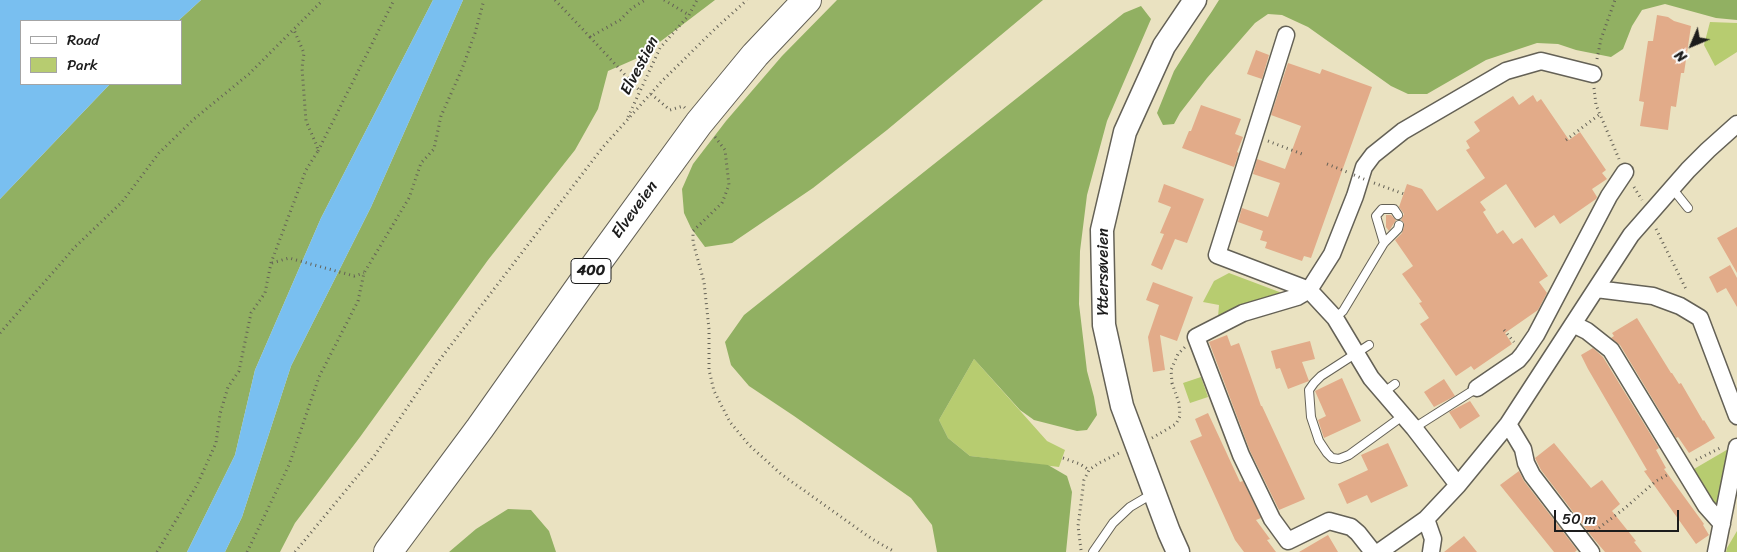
<!DOCTYPE html>
<html>
<head>
<meta charset="utf-8">
<style>
	body { margin:0 }
	#map { position:relative; width:1737px; height:552px; overflow:hidden; background:#eae2c1; font-family:Sriracha,sans-serif }
	canvas { display:block }
	.legend { position:absolute; left:20px; top:20px; width:162px; height:65px; box-sizing:border-box; background:#fff; border:1px solid #a4a4a4; margin:0; padding:6px 9px; list-style:none; font-size:15px; color:#1c1c1c }
	.legend li { display:flex; align-items:center; gap:10px; height:25px }
	.legend b { width:25px; border:1px solid #a4a4a4 }
	.north { position:absolute; left:1667px; top:20px; width:50px; height:50px; -webkit-text-stroke:4px #fff; paint-order:stroke; rotate:225deg; font-size:14px; font-weight:700; line-height:20px; text-align:center; color:#1c1c1c }
	.north::after { content:''; display:block; margin:auto; width:18px; height:22px; background:#1c1c1c; clip-path:polygon(50% 0,100% 100%,50% 72%,0 100%) }
	.scale { position:absolute; left:1554px; top:510px; width:125px; height:22px; box-sizing:border-box; border:2px solid #1c1c1c; border-top:0; padding-left:6px; font-size:15px; line-height:18px; white-space:nowrap; color:#1c1c1c; -webkit-text-stroke:4px #fff; paint-order:stroke }
</style>
</head>
<body>
<div id="map">
<canvas width="1737" height="552"></canvas>
<ul class="legend">
<li><b style="height:6px;background:#fff"></b>Road</li>
<li><b style="height:14px;background:#b7cc70"></b>Park</li>
</ul>
<div class="north">N</div>
<div class="scale">50 m</div>
</div>
<script>
const g = document.querySelector('canvas').getContext('2d');
g.lineJoin = 'round';
function paint(path, color) { g.fillStyle = color; g.fill(path, 'evenodd'); }
const poly = rows => new Path2D(rows.map(r => 'M' + r).join(''));
function trace(path, color, width, dash) { g.strokeStyle = color; g.lineWidth = width; g.lineCap = dash ? 'butt' : 'round'; g.setLineDash(dash || []); g.stroke(path); }
function label(font, color, halo, rows, align = 'center') {
  g.font = font + ' Sriracha,sans-serif'; g.lineWidth = 4; g.setLineDash([]); g.textBaseline = 'middle'; g.strokeStyle = halo; g.fillStyle = color; for (const [text, x, y, turn = 0] of rows) {
    g.save(); g.translate(x, y); g.rotate((+turn || 0) * Math.PI / 180); g.textAlign = isNaN(turn) ? turn : align; if (halo) g.strokeText(text, 0, 0); g.fillText(text, 0, 0); g.restore();
  }
}
paint(poly([
	[1710,22,1737,23,1737,52,1715,66,1704,45],
	[1229,273,1282,293,1241,305,1218,317,1219,305,1203,302,1214,281],
	[974,359,1047,441,1065,450,1059,467,970,456,948,438,939,420],
	[1201,377,1208,397,1190,403,1183,383],
	[1730,448,1719,504,1712,504,1693,472,1694,469],
	[1737,531,1737,552,1726,552,1727,548]
]), '#b7cc70');
paint(poly([
	[201,0,433,0,321,218,255,370,235,455,187,552,0,552,0,199,110,84,181,84,181,21,178,21],
	[463,0,715,0,640,57,608,71,598,109,575,150,488,260,360,437,295,523,280,552,225,552,242,517,291,366,371,207],
	[837,0,1043,0,887,130,813,188,732,243,705,247,691,228,684,213,682,189,693,164,726,121,782,56],
	[1219,0,1737,0,1737,20,1716,18,1665,4,1642,10,1632,26,1623,49,1611,57,1576,50,1558,44,1537,43,1486,60,1427,94,1408,94,1391,86,1308,27,1282,15,1268,14,1255,23,1207,78,1180,113,1174,124,1163,125,1157,113,1174,71],
	[1141,6,1151,19,1107,121,1087,195,1080,251,1079,304,1087,371,1094,397,1097,415,1087,430,1077,431,1034,420,1020,410,974,359,939,420,948,438,970,456,1048,465,1067,476,1072,492,1066,552,937,552,932,525,911,498,794,416,749,386,731,365,725,342,744,315,1124,13],
	[508,509,531,510,549,531,556,552,449,552,476,529]
]), '#91b062');
paint(poly([
	[0,0,201,0,178,21,21,21,21,84,110,84,0,199],
	[433,0,463,0,371,207,291,366,242,517,225,552,187,552,235,455,255,370,321,218]
]), '#79bff0');
paint(poly([
	[1657,15,1668,17,1674,21,1691,26,1684,73,1681,73,1676,107,1671,106,1668,130,1640,126,1644,102,1639,101,1648,41,1653,41],
	[1256,50,1269,55,1262,79,1247,74],
	[1288,63,1320,74,1322,69,1372,87,1311,258,1304,256,1302,261,1265,248,1267,242,1260,240,1263,231,1238,222,1242,208,1268,217,1280,183,1253,174,1257,159,1285,169,1301,126,1271,115],
	[1533,95,1537,102,1541,99,1569,140,1580,132,1606,170,1602,173,1607,179,1592,189,1597,197,1596,199,1560,224,1554,215,1535,228,1506,184,1480,202,1486,210,1483,212,1497,234,1503,230,1513,244,1522,238,1548,276,1539,282,1547,293,1538,310,1505,333,1512,344,1474,370,1471,366,1456,376,1420,324,1429,318,1419,303,1422,302,1402,274,1413,266,1395,240,1402,233,1404,226,1404,223,1401,220,1404,214,1399,207,1407,184,1422,189,1437,211,1485,178,1466,150,1470,148,1466,141,1480,131,1474,122,1513,96,1519,105],
	[1201,105,1241,119,1235,134,1243,137,1237,152,1239,153,1234,167,1182,148,1189,131,1191,131],
	[1164,184,1204,199,1187,243,1175,239,1162,270,1151,265,1164,234,1160,233,1171,207,1158,202],
	[1386,215,1391,215,1396,220,1389,231,1386,227],
	[1737,227,1737,273,1717,238],
	[1730,265,1737,278,1737,307,1726,288,1717,293,1709,277],
	[1153,282,1193,297,1177,341,1160,335,1165,370,1153,372,1148,337,1159,305,1146,300],
	[1637,318,1671,373,1672,373,1679,384,1681,383,1703,421,1704,420,1715,438,1689,453,1678,437,1676,438,1620,345,1611,338,1614,336,1612,333],
	[1227,335,1231,346,1239,343,1261,406,1262,406,1305,499,1279,510,1250,451,1209,342],
	[1310,341,1315,359,1302,362,1309,381,1288,389,1280,368,1276,369,1271,351],
	[1593,348,1603,357,1659,448,1656,450,1666,468,1664,469,1704,524,1703,525,1709,535,1696,544,1644,471,1647,470,1588,369,1581,355],
	[1342,378,1361,421,1324,438,1318,420,1326,416,1315,391],
	[1444,379,1455,396,1434,407,1424,392],
	[1470,401,1480,416,1460,429,1449,412],
	[1208,413,1240,482,1243,481,1261,518,1256,520,1270,539,1267,540,1276,552,1244,552,1235,540,1190,441,1202,436,1195,419],
	[1388,443,1408,486,1371,503,1367,495,1347,504,1338,484,1368,470,1361,455],
	[1554,443,1591,488,1602,480,1620,504,1612,511,1636,541,1634,542,1642,552,1605,552,1593,538,1541,470,1535,458],
	[1519,471,1524,481,1577,550,1575,552,1554,552,1500,485],
	[1328,535,1338,552,1299,552],
	[1464,536,1477,552,1444,552]
]), '#e2ab89');
const lane = poly([
	[1672,188,1688,208],
	[1384,243,1376,216,1382,209,1394,209,1398,215],
	[1335,318,1343,311,1384,243,1398,229,1399,225],
	[1369,345,1321,376,1314,383,1309,390,1311,417,1319,441,1327,453,1332,458,1339,459,1349,455,1404,415],
	[1384,392,1395,384],
	[1414,428,1477,388],
	[1093,552,1113,523,1130,507,1152,494]
]);
const street = poly([
	[1286,35,1217,255,1309,290,1335,318,1371,378,1414,428,1458,485],
	[1596,289,1653,296,1680,306,1700,318,1737,416],
	[1573,324,1587,331,1611,350,1706,506,1722,524],
	[1477,388,1518,360,1523,354,1536,335,1609,196,1625,172],
	[1508,424,1523,449,1526,463,1532,475,1591,552],
	[1426,519,1433,539,1431,552],
	[1373,552,1358,533,1351,527,1329,521,1288,541,1272,519,1241,455,1196,337,1243,313,1297,297,1309,290,1332,254,1355,196,1364,167,1373,155,1403,131,1506,71,1541,61,1593,74],
	[1379,552,1426,519,1458,485,1508,424,1631,235,1688,170,1708,150,1737,124],
	[1716,552,1737,447]
]);
const secondary = poly([
	[1178,552,1169,532,1122,406,1104,325,1102,230,1125,132,1164,46,1195,0]
]);
const highway = poly([
	[388,552,480,428,581,285,699,123,755,55,807,0]
]);
trace(lane, '#646156', 10);
trace(street, '#646156', 19);
trace(secondary, '#646156', 25);
trace(highway, '#646156', 30);
trace(poly([
	[555,0,590,37,620,20,632,8,645,0],
	[664,0,689,15],
	[590,37,640,91],
	[1597,59,1601,39,1615,0],
	[1594,88,1596,105,1619,159],
	[651,94,670,110,683,106,685,108],
	[628,117,660,48,689,15,697,0],
	[715,137,725,150,729,185,722,203,693,231,693,242,704,282,709,329,709,370,714,391,730,422,749,445,781,474,872,539,895,552],
	[1566,140,1600,114],
	[1268,141,1302,154],
	[318,151,394,0],
	[1327,164,1347,172],
	[1374,183,1404,194],
	[1634,187,1642,200],
	[1656,229,1687,291],
	[272,263,289,258,354,276,364,273],
	[1504,330,1514,342],
	[0,333,75,247,122,202,159,153,194,119,249,74,323,0],
	[1152,438,1176,424,1180,416,1179,403,1172,383,1171,370,1178,354,1185,347],
	[1063,458,1080,464,1089,470],
	[1696,460,1722,447],
	[1595,531,1625,508,1656,481,1669,474],
	[1081,550,1078,526,1084,480,1089,470,1099,463,1121,452],
	[157,552,197,485,216,443,220,414,228,387,239,371,251,313,265,293,271,263,306,170,318,151,317,146,306,121,302,68,304,53,294,30],
	[247,552,289,465,319,377,358,301,364,273,409,198,421,163,434,149,441,116,462,69,475,33,484,0],
	[295,552,375,455,438,362,603,147,662,81,717,27,747,0]
]), '#646156', 3, [1, 4]);
trace(lane, '#fff', 8);
trace(street, '#fff', 16);
trace(secondary, '#fff', 22);
trace(highway, '#fff', 28);
trace(poly([
	[1354,175,1366,180]
]), '#646156', 3, [1, 4]);
for (const [x, y, w] of [
	[591,271,40]
]) { const box = new Path2D(); box.roundRect(x - w / 2, y - 12.5, w, 25, 4); g.fillStyle = '#fff'; g.fill(box); trace(box, '#1c1c1c', 1); }
label('bold 15px', '#1c1c1c', null, [
	["400",591,271]
]);
label('16px', '#1c1c1c', '#fff', [
	["Elvestien",640,66,-62],
	["Elveveien",635,210,-54],
	["Yttersøveien",1104,272,-90]
]);
</script>
</body>
</html>
